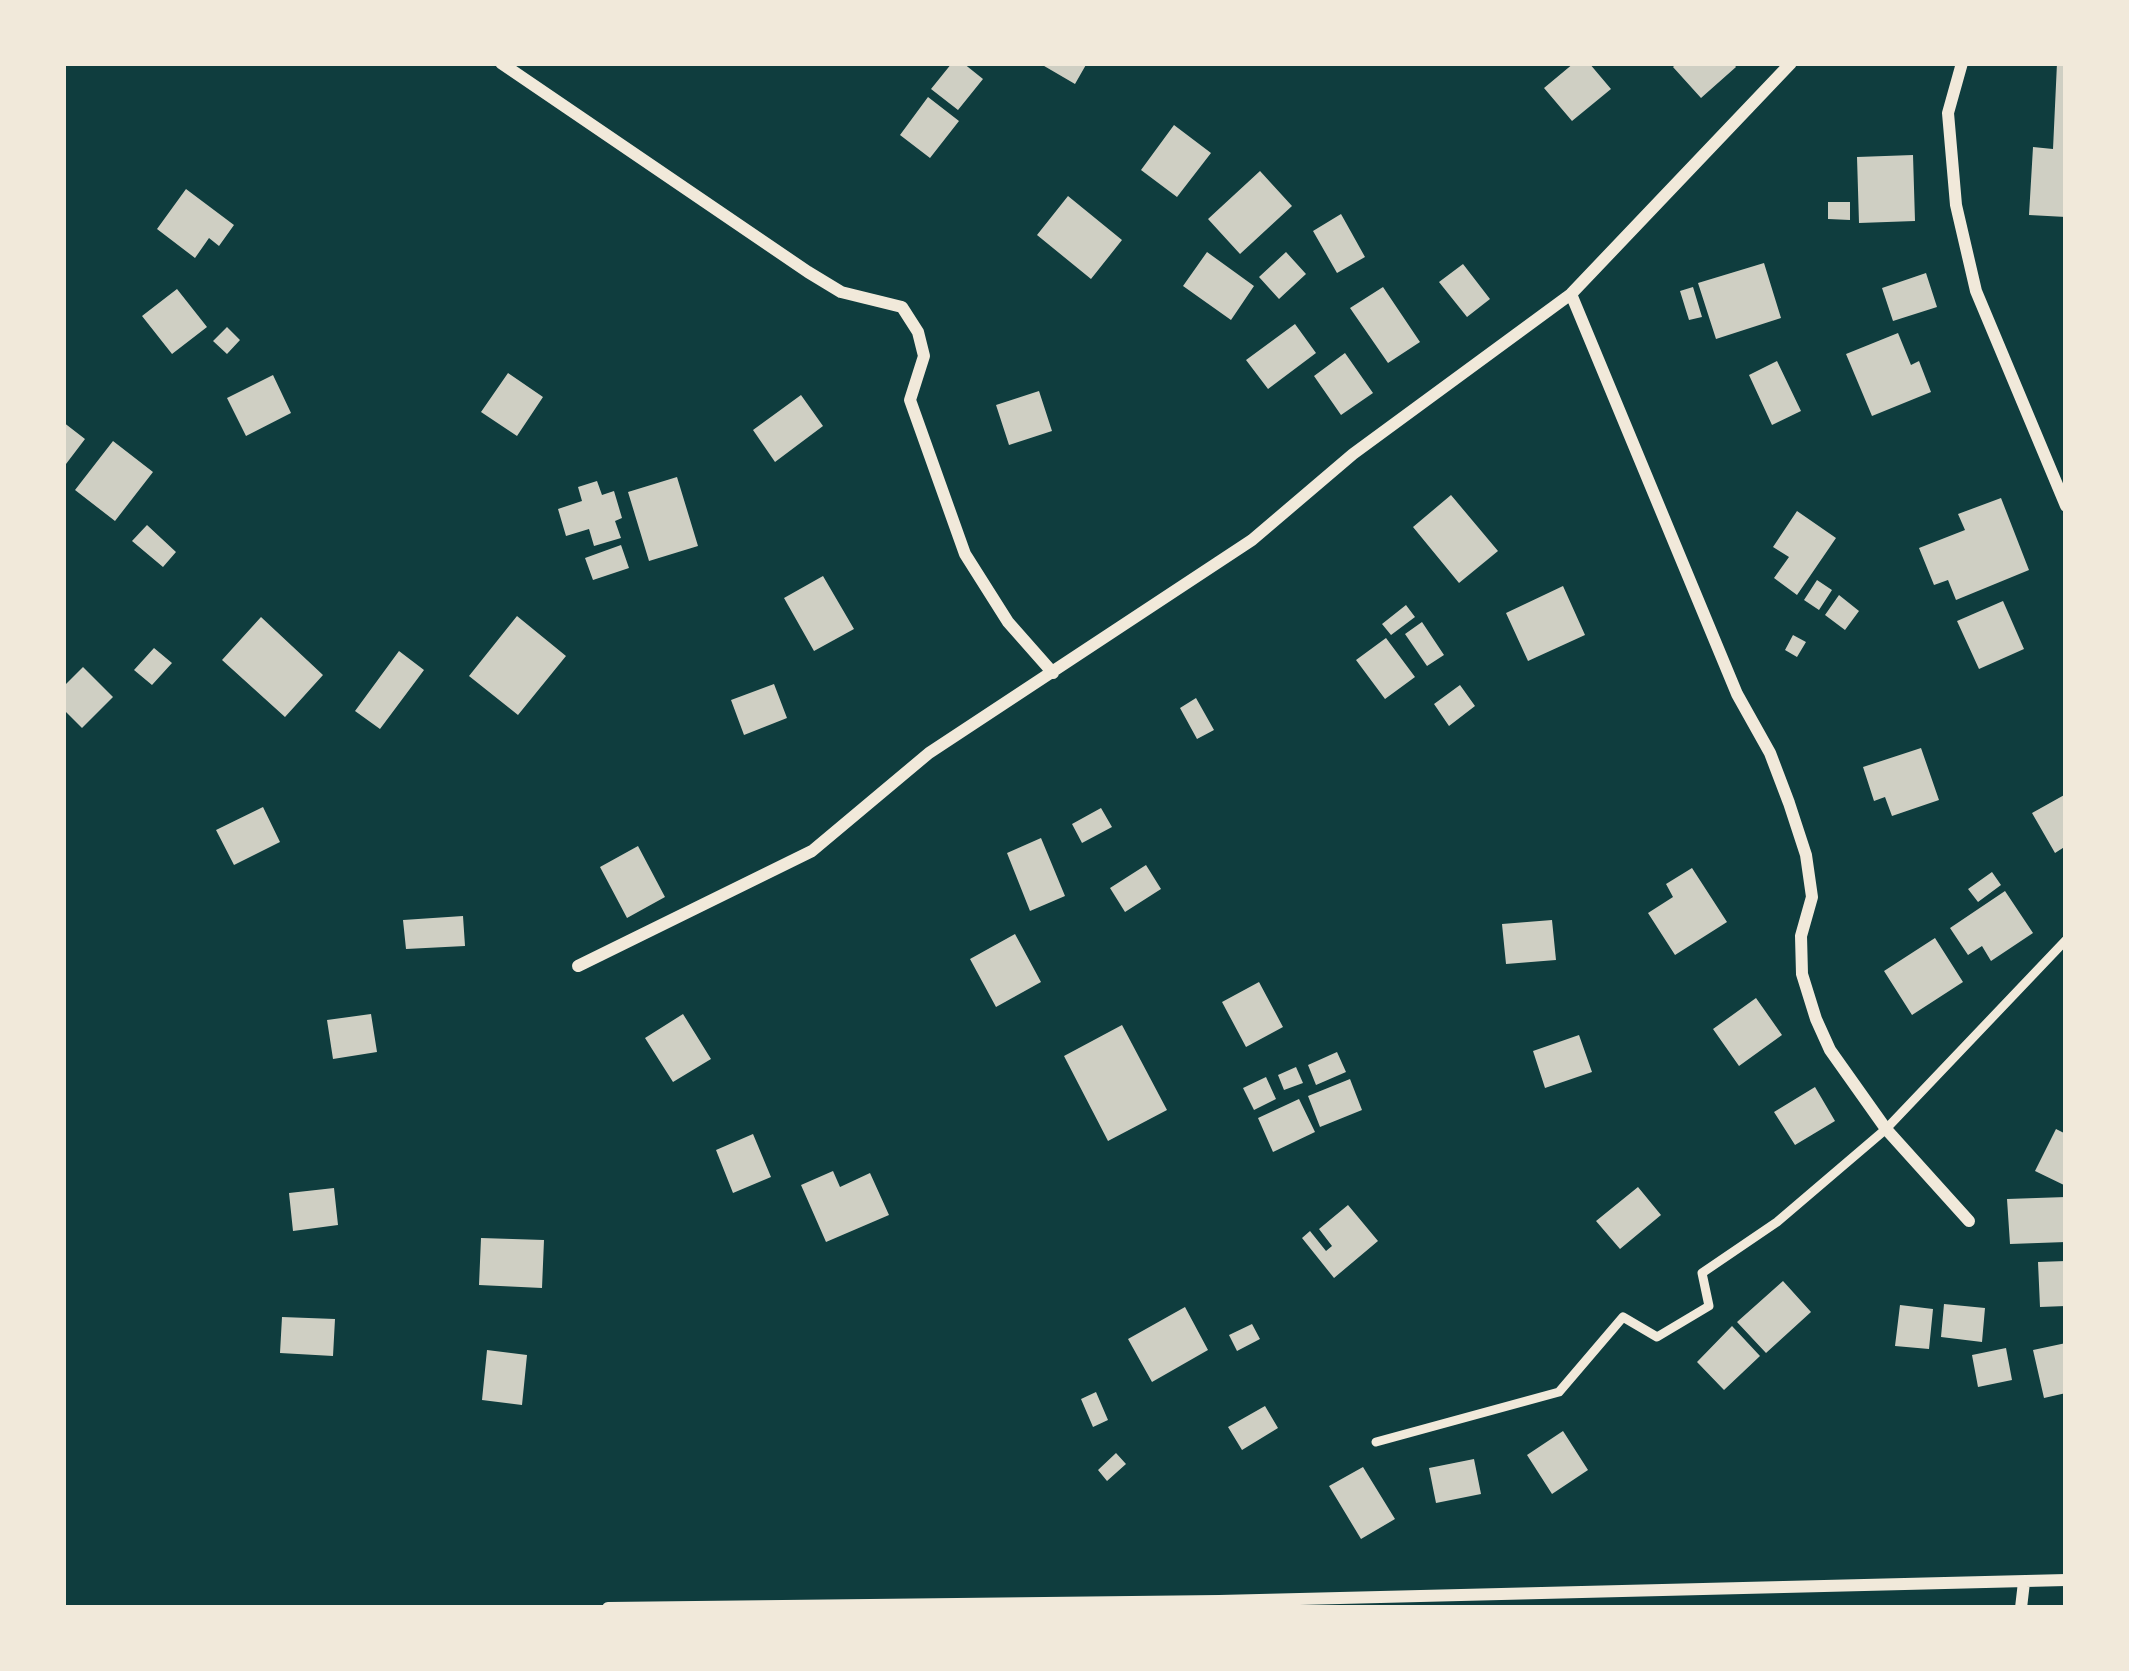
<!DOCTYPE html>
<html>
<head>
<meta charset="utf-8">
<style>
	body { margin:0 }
	#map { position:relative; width:2129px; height:1671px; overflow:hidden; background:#0f3d3e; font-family:"PT Sans",sans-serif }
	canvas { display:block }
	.frame { position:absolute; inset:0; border:66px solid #f1e9da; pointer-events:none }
</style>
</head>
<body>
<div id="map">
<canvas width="2129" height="1671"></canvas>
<div class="frame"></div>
</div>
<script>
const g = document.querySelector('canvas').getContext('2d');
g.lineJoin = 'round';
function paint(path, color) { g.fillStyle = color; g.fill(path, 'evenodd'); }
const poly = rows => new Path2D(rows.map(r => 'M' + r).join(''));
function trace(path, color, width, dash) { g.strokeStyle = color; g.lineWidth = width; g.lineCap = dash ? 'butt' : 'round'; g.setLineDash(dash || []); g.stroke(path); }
paint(poly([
	[952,63,963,63,983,79,958,110,931,89],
	[1039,63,1087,63,1075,84],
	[1574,63,1589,63,1611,89,1572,121,1544,88],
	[1677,63,1733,63,1736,67,1701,98,1673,67],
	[2057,63,2066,63,2066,217,2029,215,2033,147,2053,149],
	[928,97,959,121,930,158,900,135],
	[1174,125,1211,153,1177,197,1141,170],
	[1913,155,1915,221,1859,223,1857,157],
	[1260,171,1292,206,1240,254,1208,219],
	[186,189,234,225,219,246,209,238,195,258,157,229],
	[1068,196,1122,240,1091,279,1037,235],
	[1828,202,1850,202,1850,220,1828,219],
	[1341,214,1365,257,1337,273,1313,231],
	[1207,252,1254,286,1231,320,1183,286],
	[1286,252,1306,274,1279,299,1259,277],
	[1764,263,1781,318,1716,339,1698,283],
	[1463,264,1490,299,1467,317,1439,282],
	[1926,273,1937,307,1893,321,1882,288],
	[1383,287,1420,342,1388,363,1350,308],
	[1693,287,1702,317,1689,320,1680,291],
	[177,289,207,327,172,354,142,316],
	[1295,324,1316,353,1268,389,1246,360],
	[227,327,240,340,227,354,213,341],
	[1898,333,1911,365,1919,361,1931,392,1872,416,1846,354],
	[1345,353,1373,393,1341,415,1314,376],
	[1777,361,1801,411,1772,425,1749,375],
	[508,373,543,397,517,436,481,412],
	[273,375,291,413,246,436,227,398],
	[1039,391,1052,431,1009,445,996,405],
	[801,395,823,426,775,462,753,430],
	[63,422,85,439,66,464,63,462],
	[113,441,153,472,115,521,75,490],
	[677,477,698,546,649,561,628,492],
	[597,481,602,495,614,491,622,518,615,521,621,538,594,546,589,529,566,536,558,509,582,501,578,487],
	[1451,495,1498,551,1459,583,1413,527],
	[2001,498,2029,570,1956,600,1948,580,1934,585,1919,548,1965,530,1958,514],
	[1797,511,1836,538,1797,595,1774,578,1789,557,1773,547],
	[147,525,176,552,163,567,132,541],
	[621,545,629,568,593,580,585,558],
	[823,576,854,629,814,651,784,598],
	[1817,580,1832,590,1819,610,1804,600],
	[1563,586,1585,635,1528,661,1506,613],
	[1839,595,1859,611,1845,630,1825,615],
	[2003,601,2024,649,1979,669,1957,621],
	[1406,605,1415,617,1391,635,1382,624],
	[517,616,566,656,518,715,469,676],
	[261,617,323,675,285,717,222,660],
	[1422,622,1444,655,1427,666,1405,634],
	[1793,635,1806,642,1797,657,1785,650],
	[1386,638,1415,677,1385,699,1356,660],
	[154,648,172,663,152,685,134,670],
	[399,651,424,670,380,729,355,711],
	[83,667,113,697,82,728,63,709,63,687],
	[774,684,787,718,744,735,731,700],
	[1460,685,1475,706,1449,726,1434,704],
	[1196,698,1214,730,1197,739,1180,708],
	[1921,748,1939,800,1892,816,1885,797,1874,801,1863,767],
	[2066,794,2066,846,2055,853,2032,813],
	[263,807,280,842,234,865,216,830],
	[1101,808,1112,827,1082,843,1072,824],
	[1041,838,1065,896,1030,911,1007,853],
	[638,846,665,897,627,918,600,867],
	[1146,865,1161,889,1125,912,1110,888],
	[1692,868,1727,922,1675,955,1648,913,1673,897,1666,884],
	[1992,872,2001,885,1978,902,1968,889],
	[2005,891,2033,933,1991,961,1982,946,1968,955,1950,928],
	[463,916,465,946,406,949,403,920],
	[1552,920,1556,960,1506,964,1502,924],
	[1015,934,1041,982,996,1007,970,959],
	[1935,938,1963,982,1912,1015,1884,971],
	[1259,982,1283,1027,1246,1047,1222,1002],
	[1756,998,1782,1035,1739,1066,1713,1029],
	[371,1014,377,1052,333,1059,327,1020],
	[683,1014,711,1059,673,1082,645,1038],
	[1122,1025,1167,1110,1108,1141,1064,1056],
	[1579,1035,1592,1072,1545,1088,1533,1051],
	[1337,1052,1346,1072,1316,1085,1308,1065],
	[1296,1067,1303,1083,1284,1090,1278,1075],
	[1266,1077,1276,1099,1254,1110,1243,1088],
	[1350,1079,1362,1110,1320,1127,1308,1096],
	[1815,1087,1835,1121,1795,1145,1774,1112],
	[1299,1099,1315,1132,1273,1152,1258,1118],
	[2056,1129,2066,1134,2066,1186,2035,1171],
	[753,1134,771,1177,733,1193,716,1150],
	[833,1171,840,1187,870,1173,889,1215,826,1242,801,1185],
	[1638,1187,1661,1215,1620,1249,1596,1221],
	[334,1188,338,1225,293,1231,289,1193],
	[2066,1197,2066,1242,2010,1244,2007,1199],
	[1348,1205,1378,1241,1334,1278,1302,1238,1310,1231,1326,1251,1332,1246,1319,1229],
	[481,1238,544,1240,542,1288,479,1285],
	[2066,1261,2066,1306,2040,1307,2038,1262],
	[1783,1281,1811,1312,1766,1353,1737,1322],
	[1944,1304,1985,1308,1982,1342,1941,1337],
	[1900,1305,1933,1309,1929,1349,1895,1346],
	[1185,1307,1208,1350,1152,1382,1128,1339],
	[282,1317,335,1319,333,1356,280,1353],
	[1252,1324,1260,1339,1237,1351,1229,1335],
	[1732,1326,1760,1356,1724,1390,1697,1362],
	[2066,1343,2066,1393,2044,1398,2033,1350],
	[2006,1348,2012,1380,1978,1387,1972,1355],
	[487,1350,527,1355,522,1405,482,1400],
	[1096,1392,1108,1420,1093,1427,1081,1399],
	[1265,1406,1278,1428,1242,1450,1228,1427],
	[1563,1431,1588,1470,1552,1494,1527,1455],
	[1116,1453,1126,1464,1107,1481,1098,1470],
	[1474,1459,1481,1494,1436,1503,1429,1468],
	[1363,1467,1395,1519,1361,1539,1329,1486]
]), '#cfcfc3');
trace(poly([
	[1376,1442,1559,1392,1623,1317,1657,1337,1709,1306,1702,1273,1777,1222,1886,1129,2066,940]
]), '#f1e9da', 9);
trace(poly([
	[501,63,808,272,841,292,902,307,918,332,924,356,910,400,965,554,1008,622,1053,673],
	[1962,63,1948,113,1956,205,1976,291,2066,506],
	[1571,294,1737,694,1770,753,1789,803,1806,855,1812,897,1801,936,1802,974,1816,1019,1830,1050,1886,1129,1969,1221],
	[578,966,812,851,929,753,1252,540,1353,454,1571,294,1791,63],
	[608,1608,1219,1601,2066,1580],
	[2021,1608,2024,1582]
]), '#f1e9da', 12);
</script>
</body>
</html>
